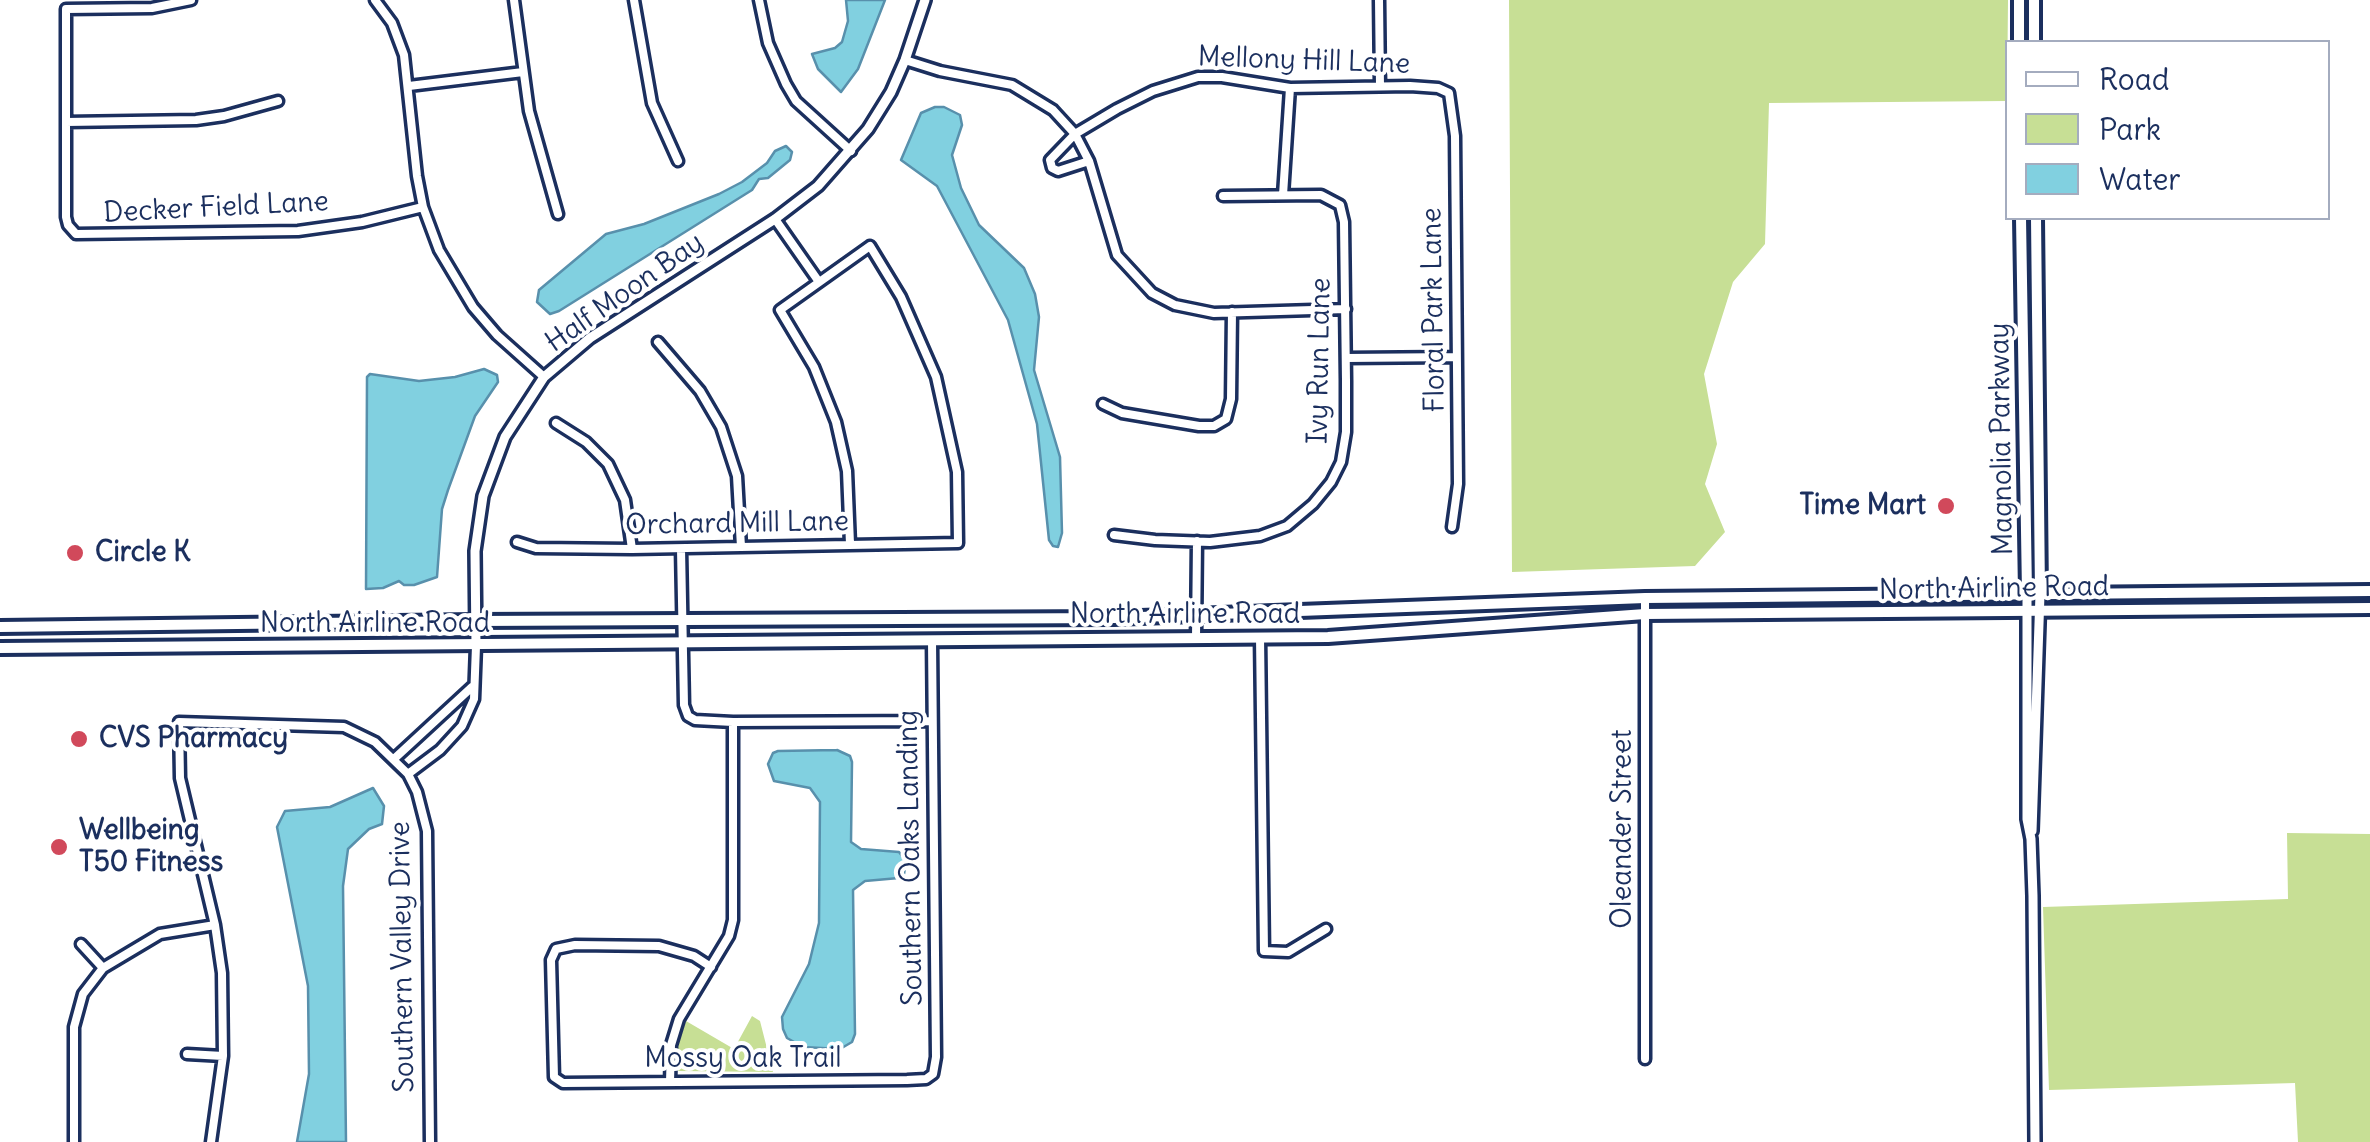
<!DOCTYPE html>
<html>
<head>
<meta charset="utf-8">
<style>
	body { margin:0 }
	#map { position:relative; width:2370px; height:1142px; overflow:hidden; background:#fff; font-family:Delius,sans-serif }
	canvas { display:block }
	.legend { position:absolute; left:2005px; top:40px; width:325px; height:180px; box-sizing:border-box; background:#fff; border:2px solid #a4acbf; margin:0; padding:12px 18px; list-style:none; font-size:30px; color:#1b2f5e }
	.legend li { display:flex; align-items:center; gap:20px; height:50px }
	.legend b { width:50px; border:2px solid #a4acbf }
</style>
</head>
<body>
<div id="map">
<canvas width="2370" height="1142"></canvas>
<ul class="legend">
<li><b style="height:12px;background:#fff"></b>Road</li>
<li><b style="height:28px;background:#c7df95"></b>Park</li>
<li><b style="height:28px;background:#81d0e0"></b>Water</li>
</ul>
</div>
<script>
const g = document.querySelector('canvas').getContext('2d');
g.lineJoin = 'round';
function paint(path, color) { g.fillStyle = color; g.fill(path, 'evenodd'); }
const poly = rows => new Path2D(rows.map(r => 'M' + r).join(''));
function trace(path, color, width, dash) { g.strokeStyle = color; g.lineWidth = width; g.lineCap = dash ? 'butt' : 'round'; g.setLineDash(dash || []); g.stroke(path); }
function label(font, color, halo, rows, align = 'center') {
  g.font = font + ' Delius,sans-serif'; g.lineWidth = 8; g.setLineDash([]); g.textBaseline = 'middle'; g.strokeStyle = halo; g.fillStyle = color; for (const [text, x, y, turn = 0] of rows) {
    g.save(); g.translate(x, y); g.rotate((+turn || 0) * Math.PI / 180); g.textAlign = isNaN(turn) ? turn : align; if (halo) g.strokeText(text, 0, 0); g.fillText(text, 0, 0); g.restore();
  }
}
paint(poly([
	[1509,0,2008,0,2007,101,1769,103,1765,244,1733,282,1704,374,1717,444,1705,484,1725,532,1695,566,1512,572],
	[2287,833,2370,834,2370,1142,2298,1142,2295,1083,2049,1090,2043,907,2288,899],
	[752,1016,760,1021,773,1072,678,1071,677,1047,686,1021,734,1049]
]), '#c7df95');
const water = poly([
	[846,0,885,0,858,69,841,92,818,69,812,54,835,48,842,42,848,21,846,0],
	[935,107,944,107,960,115,962,125,952,155,961,188,979,225,1024,268,1035,294,1039,317,1034,370,1060,457,1062,533,1058,547,1053,546,1049,540,1037,424,1008,320,937,186,901,160,921,113,935,107],
	[786,146,792,152,790,160,768,178,759,179,752,190,559,311,550,314,537,302,539,290,606,234,644,224,719,194,742,182,767,163,775,151,786,146],
	[484,369,497,375,498,382,475,416,448,490,442,509,437,577,414,585,404,585,399,581,383,588,366,589,367,377,370,374,419,381,455,377,484,369],
	[837,750,850,756,852,762,851,842,861,849,899,852,906,861,904,874,899,878,865,881,853,890,855,1034,852,1042,840,1049,803,1047,787,1038,783,1029,782,1017,809,964,819,923,820,802,810,788,774,781,768,764,773,753,778,751,837,750],
	[373,788,384,806,382,824,369,829,348,849,343,886,346,1142,297,1142,309,1074,308,986,277,827,285,811,330,807,373,788]
]);
paint(water, '#81d0e0');
trace(water, '#5890ac', 2.5);
const minor = poly([
	[191,0,152,8,66,9,66,217,68,225,76,234,298,231,362,222,423,207],
	[375,0,392,23,404,55,417,176,423,207,439,250,473,307,497,335,544,377],
	[514,0,529,111,558,214],
	[634,0,652,103,678,161],
	[759,0,768,43,786,84,796,101,851,151],
	[1379,0,1380,86],
	[905,60,940,71,1012,85,1053,110,1075,134,1089,161,1117,255,1152,293,1175,305,1214,313,1346,309],
	[409,86,523,72],
	[66,122,196,120,224,116,278,101],
	[1089,161,1058,171,1052,168,1050,160,1075,134,1117,109,1153,91,1198,77,1222,77,1290,88,1410,86,1438,88,1449,93,1455,136,1458,484,1452,527],
	[1283,195,1290,88],
	[775,219,819,282],
	[658,342,700,391,721,427,737,476,741,547],
	[1346,358,1456,357],
	[1103,404,1122,413,1199,426,1214,426,1226,419,1231,399,1232,312],
	[556,423,586,442,608,464,625,500,632,549],
	[1114,535,1155,540,1210,542,1260,536,1287,526,1313,504,1331,482,1341,462,1346,432,1346,381,1344,222,1340,205,1321,195,1223,196],
	[517,542,536,548,632,549,958,543,957,472,936,377,901,297,870,246,780,310,814,367,836,422,847,471,850,544],
	[681,549,684,705,688,716,695,720,733,722,932,721],
	[1645,598,1645,1059],
	[1260,637,1264,951,1288,952,1326,929],
	[1196,638,1197,541],
	[395,758,472,687],
	[408,774,440,750,462,726,474,699,476,646],
	[81,944,103,968,160,934,215,925],
	[711,967,694,956,659,946,575,945,556,949,551,960,554,1077,563,1083,907,1080,926,1079,933,1074,936,1057,932,641],
	[187,1054,223,1056],
	[670,1082,671,1045,679,1019,729,936,733,920,733,722],
	[74,1142,74,1027,83,994,103,968],
	[211,1142,223,1056,222,973,215,925,180,778,179,722,344,727,375,742,408,774,417,792,427,831,430,1142]
]);
const tertiary = poly([
	[2027,593,2027,819,2031,839,2033,896,2035,1142],
	[476,646,475,551,483,496,505,437,544,377,590,338,775,219,818,186,868,129,891,92,905,60,925,0],
	[2032,831,2040,594]
]);
const secondary = poly([
	[2019,0,2019,42],
	[2034,0,2034,42],
	[2021,218,2027,593],
	[2036,218,2040,594],
	[0,627,475,621,1114,618,1645,598,2370,591],
	[0,648,1328,637,1645,614,2370,608]
]);
trace(minor, '#1b2f5e', 15);
trace(tertiary, '#1b2f5e', 16);
trace(secondary, '#1b2f5e', 18);
trace(minor, '#fff', 8);
trace(tertiary, '#fff', 9);
trace(secondary, '#fff', 10);
for (const [x, y, r, color] of [
	[1946,506,10,"#d1495b"],
	[75,553,10,"#d1495b"],
	[79,739,10,"#d1495b"],
	[59,847,10,"#d1495b"]
]) { const dot = new Path2D(); dot.arc(x, y, r, 0, 2 * Math.PI); g.fillStyle = color; g.fill(dot); trace(dot, '#fff', 4); }
label('28px', '#1b2f5e', '#fff', [
	["Mellony Hill Lane",1304,61,2],
	["Decker Field Lane",216,208,-3],
	["Half Moon Bay",625,293,-35],
	["Floral Park Lane",1434,310,-91],
	["Ivy Run Lane",1320,361,-89],
	["Magnolia Parkway",2002,439,-91],
	["Orchard Mill Lane",737,524,-1],
	["North Airline Road",1994,589,-1],
	["North Airline Road",1185,615],
	["North Airline Road",375,624],
	["Oleander Street",1623,829,-90],
	["Southern Oaks Landing",911,858,-91],
	["Southern Valley Drive",403,957,-91],
	["Mossy Oak Trail",743,1059]
]);
label('bold 28px', '#1b2f5e', '#fff', [
	["Time Mart",1926,506,"right"],
	["Circle K",95,553],
	["CVS Pharmacy",99,739],
	["Wellbeing",79,831],
	["T50 Fitness",79,863]
], 'left');
</script>
</body>
</html>
